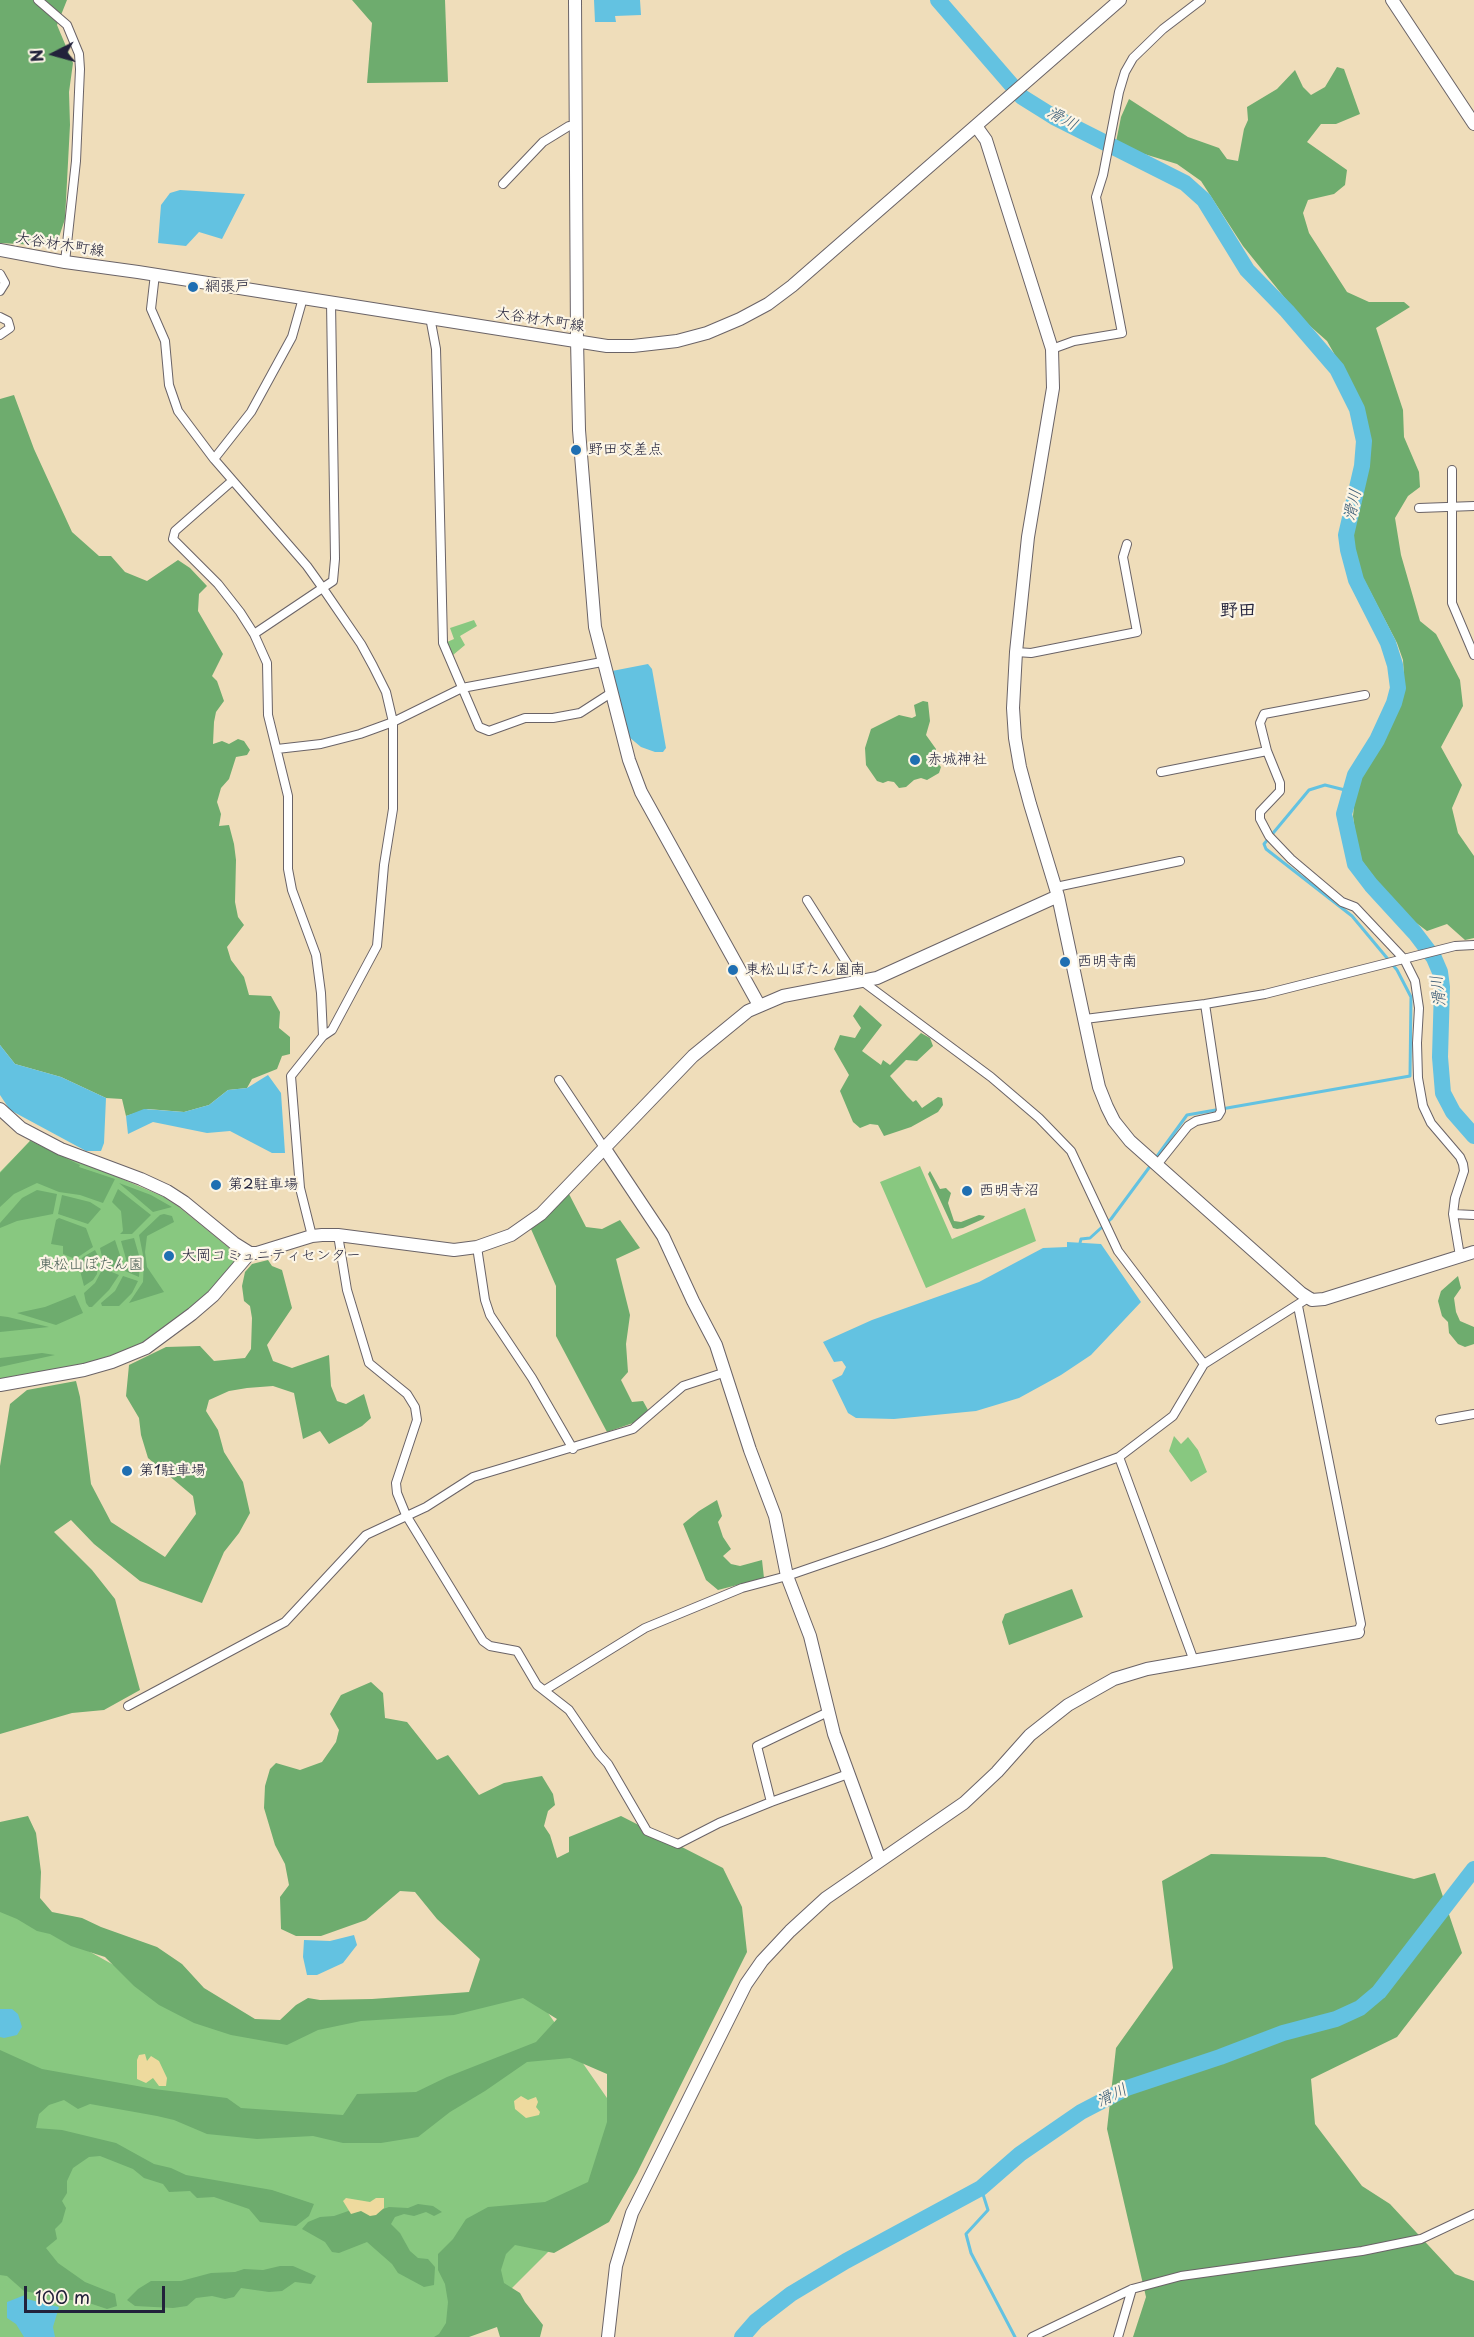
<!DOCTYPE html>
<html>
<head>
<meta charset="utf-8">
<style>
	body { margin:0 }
	#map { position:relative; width:1474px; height:2337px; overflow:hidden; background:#efddba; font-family:"Playpen Sans",sans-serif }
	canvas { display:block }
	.north { position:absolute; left:24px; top:24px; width:60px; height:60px; -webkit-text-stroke:4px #fcf5e5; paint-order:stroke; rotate:264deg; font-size:16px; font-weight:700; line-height:24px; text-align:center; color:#22223b }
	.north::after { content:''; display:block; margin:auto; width:21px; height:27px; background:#22223b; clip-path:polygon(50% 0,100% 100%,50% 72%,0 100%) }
	.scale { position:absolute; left:24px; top:2286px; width:141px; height:27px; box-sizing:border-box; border:3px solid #22223b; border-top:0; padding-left:8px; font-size:18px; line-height:21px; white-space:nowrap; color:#22223b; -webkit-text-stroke:4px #fcf5e5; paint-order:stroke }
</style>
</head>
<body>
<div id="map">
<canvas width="1474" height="2337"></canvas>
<div class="north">N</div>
<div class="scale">100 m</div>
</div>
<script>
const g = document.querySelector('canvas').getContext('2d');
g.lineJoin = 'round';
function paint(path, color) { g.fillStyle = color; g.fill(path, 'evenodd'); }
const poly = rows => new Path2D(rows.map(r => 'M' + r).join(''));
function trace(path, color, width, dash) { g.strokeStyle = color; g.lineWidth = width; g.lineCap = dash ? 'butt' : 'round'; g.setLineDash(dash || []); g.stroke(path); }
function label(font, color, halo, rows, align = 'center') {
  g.font = font + ' "Playpen Sans","Klee One",sans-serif'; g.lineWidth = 4.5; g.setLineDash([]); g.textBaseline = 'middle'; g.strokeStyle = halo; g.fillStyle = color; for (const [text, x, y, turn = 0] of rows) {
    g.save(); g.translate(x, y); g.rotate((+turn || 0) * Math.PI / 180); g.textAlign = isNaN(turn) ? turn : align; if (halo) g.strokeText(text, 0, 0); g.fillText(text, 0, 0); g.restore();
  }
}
paint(poly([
	[474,620,477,626,460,636,465,645,453,655,447,642,454,639,450,628],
	[31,1140,162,1196,179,1207,239,1256,239,1259,207,1296,146,1342,128,1350,81,1365,0,1379,0,1172],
	[920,1166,952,1239,1025,1208,1036,1241,926,1288,880,1182],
	[1174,1436,1181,1444,1188,1437,1198,1450,1207,1472,1191,1482,1169,1451],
	[0,1902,204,2015,291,2033,530,1987,607,2098,621,2179,473,2327,460,2337,0,2337]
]), '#88c880');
paint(poly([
	[0,0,67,0,57,25,73,63,69,92,70,125,65,219,56,246,0,243],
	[352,0,445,0,448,82,367,83,372,23],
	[1337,67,1344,69,1360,114,1336,124,1321,124,1307,142,1347,170,1345,185,1334,194,1308,200,1303,213,1309,233,1347,292,1369,302,1404,302,1410,307,1376,328,1403,410,1404,437,1419,472,1420,487,1408,496,1395,518,1401,555,1420,621,1436,634,1460,680,1463,706,1441,747,1462,785,1452,808,1458,833,1474,856,1474,938,1465,940,1447,924,1427,931,1399,910,1362,861,1356,840,1353,816,1356,787,1369,761,1383,743,1390,725,1402,692,1404,676,1403,660,1397,643,1358,568,1351,539,1359,514,1371,448,1357,394,1327,341,1301,318,1243,246,1201,181,1177,164,1141,153,1116,142,1121,117,1129,99,1188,137,1219,148,1227,159,1238,161,1244,129,1248,120,1247,107,1277,89,1295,70,1303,87,1311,95,1325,87],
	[14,395,34,449,72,532,99,556,111,556,125,572,147,581,178,560,190,568,207,586,199,594,198,611,223,654,212,676,217,681,224,701,216,712,214,722,213,744,222,741,229,744,238,739,244,741,250,750,247,755,236,757,229,779,221,788,217,802,221,814,219,826,229,825,234,844,236,860,235,902,238,917,244,925,227,947,231,960,244,977,249,995,271,996,280,1012,279,1028,290,1037,290,1054,282,1056,277,1069,252,1079,247,1088,228,1090,209,1105,184,1112,148,1109,126,1116,122,1099,106,1098,61,1077,15,1064,0,1045,0,399],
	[923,701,928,702,930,721,926,735,936,749,934,759,941,767,939,773,927,780,921,778,914,780,906,787,899,788,894,782,888,781,883,783,877,781,866,765,865,748,871,729,899,715,912,718,916,716,914,705],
	[860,1005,882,1025,862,1051,881,1065,883,1060,890,1065,921,1033,930,1038,933,1046,917,1061,906,1060,890,1076,907,1096,913,1102,916,1100,922,1108,938,1097,942,1098,943,1105,938,1112,911,1127,884,1136,878,1125,870,1124,860,1128,853,1122,840,1091,849,1075,834,1049,840,1035,855,1038,861,1028,853,1016],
	[30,1141,80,1165,79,1167,115,1179,103,1203,80,1195,59,1192,37,1183,14,1194,0,1207,0,1173],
	[930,1171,940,1189,946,1188,951,1193,948,1203,954,1221,961,1222,979,1215,985,1216,983,1219,963,1228,957,1229,953,1228,928,1174],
	[119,1183,151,1195,172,1207,153,1212],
	[118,1189,151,1215,132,1234,120,1234,123,1231,121,1211,112,1202],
	[37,1190,57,1194,53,1214,17,1221,0,1228,0,1223,22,1198],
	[569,1194,586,1227,602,1229,620,1220,640,1248,616,1259,630,1315,626,1344,628,1372,621,1380,632,1402,643,1401,648,1410,636,1422,607,1432,556,1336,556,1286,531,1229],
	[62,1195,90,1202,101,1209,88,1224,58,1214],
	[164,1214,172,1216,174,1222,147,1236,145,1252,147,1267,164,1292,129,1303,143,1282,144,1260,139,1235,160,1215],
	[59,1218,86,1228,93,1247,75,1259,63,1254,63,1246,51,1244,56,1220],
	[134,1238,140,1259,139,1277,125,1271,126,1259,121,1241],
	[115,1240,120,1255,119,1270,104,1266,100,1248],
	[95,1250,99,1258,97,1274,93,1280,84,1286,78,1263,83,1257],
	[268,1260,272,1266,282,1270,292,1308,267,1345,273,1361,292,1368,329,1355,331,1386,337,1401,346,1404,364,1394,371,1418,362,1426,329,1444,320,1431,303,1439,294,1393,273,1386,247,1388,229,1391,209,1400,206,1411,218,1430,224,1452,243,1482,250,1513,239,1533,224,1552,202,1603,140,1581,94,1544,71,1520,54,1532,92,1570,115,1599,140,1690,104,1710,72,1713,0,1734,0,1466,10,1404,27,1390,76,1381,80,1397,91,1484,111,1522,165,1557,196,1514,193,1496,148,1458,141,1435,139,1418,126,1396,129,1365,166,1347,200,1346,214,1361,245,1358,251,1349,252,1318,250,1306,244,1301,242,1286,245,1272,252,1264],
	[102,1270,107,1270,119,1275,109,1290,92,1307,89,1307,86,1303,84,1293,95,1283],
	[123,1276,138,1281,132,1293,119,1306,102,1306,101,1303,115,1291],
	[1458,1276,1461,1288,1454,1298,1456,1312,1460,1321,1474,1327,1474,1344,1465,1347,1458,1344,1449,1333,1448,1322,1442,1316,1438,1301,1441,1291],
	[75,1295,83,1313,56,1325,17,1313,45,1307],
	[0,1316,8,1317,49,1327,0,1332],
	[42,1353,55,1355,0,1367,0,1358],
	[717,1500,722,1516,718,1522,723,1537,731,1549,723,1556,731,1564,740,1566,762,1560,764,1578,718,1590,706,1580,683,1524,699,1511],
	[1072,1589,1083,1617,1009,1645,1002,1622,1005,1614],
	[371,1682,383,1693,385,1718,407,1722,437,1760,448,1755,479,1795,504,1783,542,1776,553,1794,555,1805,548,1811,544,1826,550,1835,557,1858,569,1852,569,1837,621,1816,723,1868,742,1907,747,1952,637,2173,609,2222,554,2253,515,2245,506,2254,501,2270,504,2283,520,2293,525,2302,543,2325,540,2337,500,2337,497,2327,469,2337,434,2337,439,2334,446,2323,448,2302,445,2284,438,2270,438,2254,453,2239,466,2219,488,2207,545,2202,588,2182,607,2122,607,2074,570,2058,527,2062,485,2091,450,2112,418,2137,381,2143,343,2143,313,2136,257,2139,207,2134,174,2120,157,2116,90,2104,78,2109,64,2100,49,2105,39,2114,36,2128,62,2130,116,2143,154,2164,171,2168,186,2175,272,2190,314,2204,309,2216,296,2226,260,2222,249,2209,214,2197,197,2198,190,2191,169,2192,163,2184,144,2178,133,2169,100,2156,89,2157,73,2168,67,2181,67,2193,62,2201,66,2208,62,2222,55,2229,57,2239,46,2248,58,2263,85,2282,115,2294,117,2306,107,2309,92,2304,24,2291,7,2276,0,2275,0,2050,42,2069,154,2089,227,2098,241,2108,343,2115,357,2094,416,2092,447,2077,536,2042,557,2019,523,1998,454,2015,361,2021,318,2030,287,2045,231,2035,194,2023,159,2005,134,1986,105,1957,71,1946,50,1934,37,1931,17,1919,0,1912,0,1822,28,1816,36,1833,41,1872,40,1898,52,1912,82,1918,101,1927,157,1947,182,1964,204,1988,255,2019,280,2020,296,2005,308,1998,320,2000,372,1999,469,1992,480,1959,437,1919,415,1892,400,1891,366,1920,321,1936,296,1936,281,1929,280,1897,289,1885,285,1864,275,1845,264,1808,265,1786,270,1769,276,1763,300,1770,322,1762,336,1742,339,1730,330,1714,341,1695],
	[1211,1854,1325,1857,1414,1879,1435,1873,1462,1953,1397,2037,1311,2079,1315,2124,1362,2186,1390,2204,1455,2274,1474,2281,1474,2337,1133,2337,1146,2297,1107,2129,1116,2048,1173,1968,1162,1881],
	[418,2204,433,2206,442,2212,434,2216,426,2212,414,2216,404,2214,395,2217,391,2224,400,2233,410,2251,418,2258,428,2259,435,2267,434,2285,424,2287,398,2273,392,2264,367,2242,339,2253,332,2252,325,2242,302,2229,308,2222,320,2217,334,2216,354,2209,380,2210,389,2207,408,2208],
	[280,2266,293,2266,316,2276,311,2284,295,2282,282,2291,269,2292,241,2288,234,2297,225,2299,212,2296,196,2298,187,2306,173,2308,135,2306,127,2300,138,2289,151,2281,181,2281,211,2273,235,2272,244,2269,263,2270]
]), '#6eac6e');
paint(poly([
	[145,2054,147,2061,151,2056,159,2061,167,2078,166,2086,159,2086,153,2078,146,2083,137,2079,137,2060,139,2055],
	[521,2096,528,2100,536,2097,538,2102,536,2107,540,2112,539,2115,526,2118,515,2109,514,2101],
	[346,2198,370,2202,376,2198,384,2198,384,2208,376,2215,370,2216,361,2211,351,2214,343,2201]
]), '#eeda9e');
paint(poly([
	[594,0,640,0,641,15,615,16,616,22,595,22],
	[180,190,245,194,222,239,199,232,186,246,158,243,161,205,170,193],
	[648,664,652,669,666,748,663,752,655,752,641,747,629,737,612,671],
	[0,1045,15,1064,61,1077,106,1098,104,1143,101,1151,86,1151,10,1110,0,1095],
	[268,1075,281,1093,285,1153,272,1153,230,1131,207,1133,153,1122,128,1134,126,1116,144,1109,184,1112,209,1105,228,1090,247,1088],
	[1067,1242,1101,1244,1141,1302,1091,1355,1061,1375,1019,1398,976,1411,894,1419,856,1418,848,1413,832,1380,842,1375,846,1367,842,1361,834,1362,823,1342,872,1320,979,1282,1043,1248,1067,1247],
	[354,1935,357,1945,343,1963,317,1975,307,1975,303,1957,304,1940,330,1941],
	[0,2009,12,2009,18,2014,22,2027,17,2035,4,2038,0,2037],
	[25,2295,27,2299,59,2307,53,2327,55,2337,24,2337,16,2324,7,2318,7,2302]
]), '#63c2e1');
trace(poly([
	[1155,1159,1187,1115,1410,1076,1411,997,1397,970,1352,916,1266,849,1264,844,1309,790,1325,785,1349,791],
	[1080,1243,1081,1239,1090,1238,1111,1219,1151,1165],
	[981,2188,988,2210,966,2234,971,2253,1015,2337]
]), '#63c2e1', 3);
trace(poly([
	[938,0,1022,97,1054,117,1185,183,1204,200,1247,270,1287,311,1337,369,1357,409,1364,441,1362,466,1346,535,1348,550,1356,580,1388,643,1395,665,1398,688,1394,703,1377,740,1355,775,1344,814,1355,864,1371,885,1415,933,1434,958,1440,972,1442,987,1440,1057,1443,1093,1453,1112,1474,1136],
	[742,2337,756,2321,791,2294,846,2261,981,2188,1020,2154,1081,2112,1127,2088,1220,2057,1283,2033,1336,2019,1360,2008,1379,1992,1474,1869]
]), '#63c2e1', 16);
const street = poly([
	[38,0,67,25,79,54,80,69,76,161,65,262],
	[503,184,543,142,569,126,575,126],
	[0,274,5,283,0,291],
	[155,274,151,309,165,341,169,385,178,411,214,459,307,566,322,587,361,644,373,666,386,692,393,722,393,809,384,865,377,946,332,1030,323,1036,291,1076,300,1188,312,1236],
	[0,317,8,321,10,328,0,335],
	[430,317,436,349,437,388,443,643,479,727,489,731,525,718,553,718,580,713,611,693],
	[1052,349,1074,341,1122,333,1096,197,1103,175,1119,92,1125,72,1133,58,1163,29,1201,0],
	[214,459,251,412,292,337,303,298],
	[1452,470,1452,603,1474,655],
	[232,481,175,531,173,539,218,584,240,612,254,634,267,663,268,715,288,796,288,869,292,890,316,955,321,993,323,1036],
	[1419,508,1474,506],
	[254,634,333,581,335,559,331,302],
	[1016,652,1031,653,1137,632,1123,557,1127,544],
	[1365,695,1264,714,1260,723,1267,751,1280,783,1280,791,1260,812,1260,819,1269,836,1291,859,1342,902,1355,907,1404,959,1415,981,1419,1008,1417,1043,1418,1078,1423,1106,1431,1123,1460,1157,1463,1164,1464,1171,1455,1198,1453,1214,1460,1256],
	[277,749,321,744,360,734,393,722,462,688,602,662],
	[1161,772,1267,751],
	[1056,887,1180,861],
	[807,900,850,968,862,981,991,1077,1039,1118,1071,1151,1118,1251,1204,1364],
	[1085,1019,1205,1004,1265,994,1455,946,1474,945],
	[559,1080,605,1149],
	[1156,1166,1188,1126,1196,1121,1218,1116,1221,1111,1205,1004],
	[1453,1214,1474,1215],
	[338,1235,347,1290,369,1363,407,1394,415,1407,417,1420,396,1483,397,1493,406,1515,483,1641,490,1646,517,1651,537,1685,569,1710,599,1754,608,1764,647,1831,678,1844,719,1823,771,1802,848,1774],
	[477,1247,485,1300,490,1315,532,1378,573,1449],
	[1298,1306,1361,1624,1358,1632],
	[1440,1420,1474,1414],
	[1119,1457,1194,1661],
	[545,1690,645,1628,742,1588,787,1576,883,1543,1119,1457,1173,1416,1204,1364,1308,1298],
	[128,1706,285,1622,366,1535,426,1507,473,1477,633,1429,683,1386,726,1372],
	[771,1802,757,1746,828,1712],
	[1032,2337,1132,2289,1181,2276,1362,2251,1421,2239,1474,2214],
	[1118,2337,1132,2289]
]);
const secondary = poly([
	[575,0,577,340,579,430,595,627,629,760,641,792,759,1005],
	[1392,0,1474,124],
	[976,126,986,140,1052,349,1053,388,1028,537,1016,652,1013,708,1015,738,1020,767,1030,804,1058,896,1092,1056,1099,1087,1107,1107,1114,1121,1130,1141,1301,1293,1312,1300,1324,1299,1474,1252],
	[0,250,65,262,138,272,607,346,633,346,677,341,707,333,740,319,768,304,792,286,1120,0],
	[0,1109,21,1128,61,1149,141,1179,167,1191,184,1202,234,1243,250,1253,257,1253,312,1236,322,1235,338,1235,454,1250,477,1247,511,1235,541,1214,693,1056,748,1011,783,996,877,978,1058,896],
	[605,1149,663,1236,693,1301,716,1345,750,1450,775,1516,787,1576,810,1636,834,1734,880,1860],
	[0,1385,84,1370,112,1362,146,1348,192,1314,213,1296,250,1253],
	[608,2337,616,2266,632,2213,746,1984,762,1961,790,1931,826,1898,964,1803,997,1772,1030,1735,1068,1705,1114,1679,1147,1669,1358,1632]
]);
trace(street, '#6a6367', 10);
trace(secondary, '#6a6367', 14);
trace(street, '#fff', 8);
trace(secondary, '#fff', 12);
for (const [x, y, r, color] of [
	[193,287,6,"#1f6fb2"],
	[576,450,6,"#1f6fb2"],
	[915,760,6,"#1f6fb2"],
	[1065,962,6,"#1f6fb2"],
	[733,970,6,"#1f6fb2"],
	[216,1185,6,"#1f6fb2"],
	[967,1191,6,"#1f6fb2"],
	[169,1256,6,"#1f6fb2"],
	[127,1471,6,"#1f6fb2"]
]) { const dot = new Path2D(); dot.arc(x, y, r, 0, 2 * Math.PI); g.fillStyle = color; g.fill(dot); trace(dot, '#fcf5e5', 2); }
label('15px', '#22223b', '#fcf5e5', [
	["大谷材木町線",60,245,9],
	["大谷材木町線",540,320,9]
]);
label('15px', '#22223b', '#fcf5e5', [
	["網張戸",205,287],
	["野田交差点",588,450],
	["赤城神社",927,760],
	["西明寺南",1077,962],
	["東松山ぼたん園南",745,970],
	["第2駐車場",228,1185],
	["西明寺沼",979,1191],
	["大岡コミュニティセンター",181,1256],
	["第1駐車場",139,1471]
], 'left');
label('15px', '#465c53', '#fcf5e5', [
	["東松山ぼたん園",91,1265]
]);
label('italic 16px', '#395a75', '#fcf5e5', [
	["滑川",1062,119,28],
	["滑川",1353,505,-77],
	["滑川",1439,991,-97],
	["滑川",1112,2096,-26]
]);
label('bold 18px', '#22223b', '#fcf5e5', [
	["野田",1238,611]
]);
</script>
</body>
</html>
